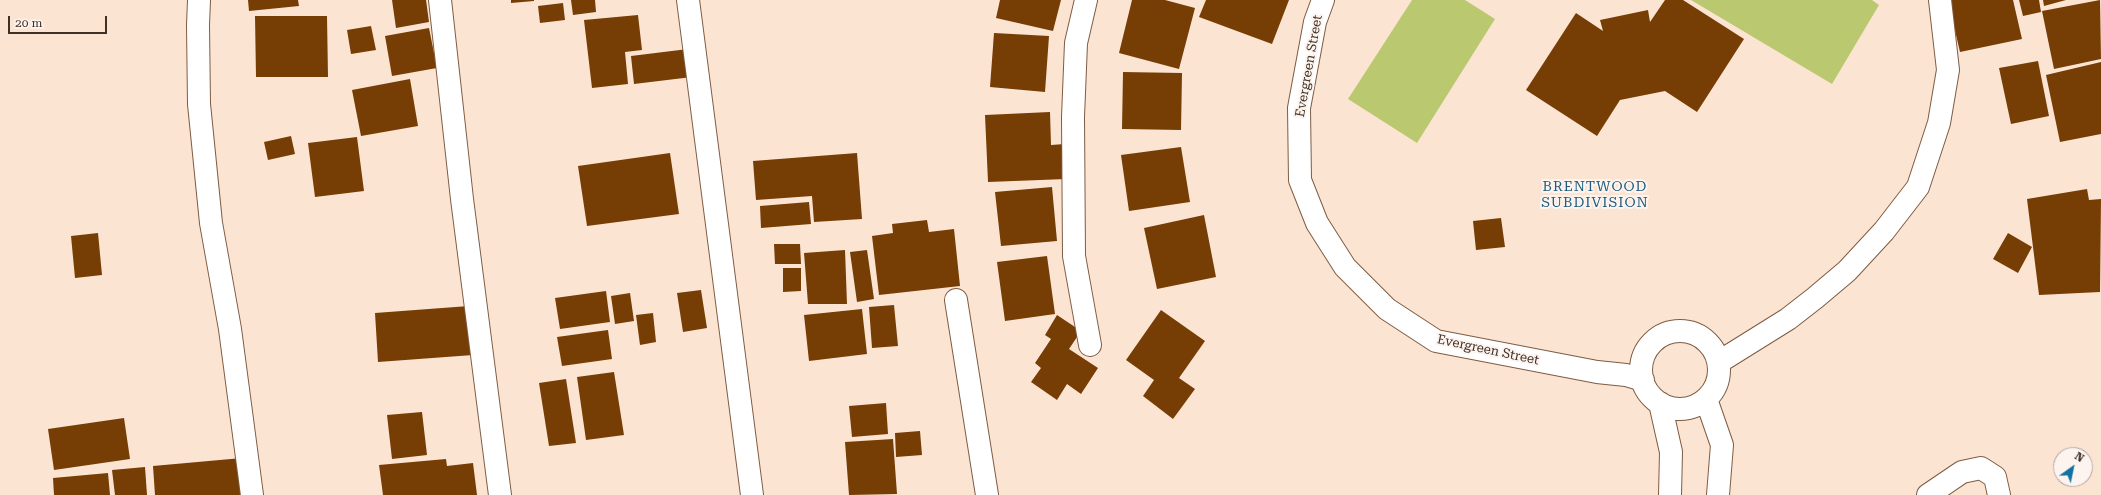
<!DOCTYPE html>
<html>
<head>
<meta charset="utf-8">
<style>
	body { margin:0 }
	#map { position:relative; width:2101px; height:495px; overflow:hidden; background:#fce4d3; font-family:"Roboto Serif",serif }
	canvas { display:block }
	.north { position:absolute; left:2053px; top:447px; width:40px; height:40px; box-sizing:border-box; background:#fdf4ef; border:1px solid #b1a69e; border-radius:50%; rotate:33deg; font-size:11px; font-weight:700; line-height:16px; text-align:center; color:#3f3025 }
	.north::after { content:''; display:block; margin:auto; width:14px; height:18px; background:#12719f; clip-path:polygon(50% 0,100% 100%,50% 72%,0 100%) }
	.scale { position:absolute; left:8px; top:16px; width:99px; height:18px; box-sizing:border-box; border:2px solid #3f3025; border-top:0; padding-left:5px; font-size:12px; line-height:14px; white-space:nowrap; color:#3f3025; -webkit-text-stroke:3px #fdf4ef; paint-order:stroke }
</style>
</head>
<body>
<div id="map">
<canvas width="2101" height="495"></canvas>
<div class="north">N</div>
<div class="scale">20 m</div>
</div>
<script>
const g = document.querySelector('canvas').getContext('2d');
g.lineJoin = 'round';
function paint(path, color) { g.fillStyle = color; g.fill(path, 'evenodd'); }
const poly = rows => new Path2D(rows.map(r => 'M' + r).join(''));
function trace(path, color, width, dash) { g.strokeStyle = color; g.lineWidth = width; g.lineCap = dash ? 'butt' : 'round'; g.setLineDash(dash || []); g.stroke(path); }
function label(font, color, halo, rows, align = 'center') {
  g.font = font + ' "Roboto Serif",serif'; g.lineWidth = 4; g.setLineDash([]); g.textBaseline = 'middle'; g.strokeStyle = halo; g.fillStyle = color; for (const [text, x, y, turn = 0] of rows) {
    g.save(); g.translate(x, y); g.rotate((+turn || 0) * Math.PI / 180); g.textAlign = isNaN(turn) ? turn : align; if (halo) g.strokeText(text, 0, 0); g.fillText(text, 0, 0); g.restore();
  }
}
paint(poly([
	[1412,0,1465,0,1495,19,1417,143,1348,99],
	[1691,0,1872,0,1879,5,1832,84]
]), '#bac96f');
paint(poly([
	[248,0,298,0,299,6,249,11],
	[392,0,426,0,429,22,396,28],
	[511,0,534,0,534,1,511,3],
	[571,0,595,0,596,12,573,15],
	[1000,0,1061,0,1053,31,996,18],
	[1132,0,1165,0,1195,8,1179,69,1119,53],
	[1206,0,1289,0,1272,44,1199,17],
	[1665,0,1683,0,1744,39,1697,112,1665,91,1620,100,1597,136,1526,90,1576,13,1603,31,1600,20,1648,10,1650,22],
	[1948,0,2013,0,2022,39,1960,52],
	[2019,0,2039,0,2041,12,2023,16],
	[2043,0,2066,0,2044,6],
	[2100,0,2101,59,2054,69,2042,11],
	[563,3,565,20,540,23,538,6],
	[638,15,642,50,625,52,628,84,592,88,584,20],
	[255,16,327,16,328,77,256,77],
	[371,26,376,50,351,54,347,30],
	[429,28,437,68,392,76,385,36],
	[994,33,1049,36,1045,92,990,87],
	[688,49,692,77,634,84,631,56],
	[2038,61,2049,116,2011,124,1999,68],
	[2101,62,2101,134,2060,142,2046,75],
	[1123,72,1182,73,1181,130,1122,129],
	[410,79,418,126,361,136,352,90],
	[1050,112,1051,145,1065,144,1066,179,988,182,985,115],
	[291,136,295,154,268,160,264,142],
	[357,137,364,191,315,197,308,143],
	[1181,147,1190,202,1129,211,1121,155],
	[670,153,679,214,587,226,578,166],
	[857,153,862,219,814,222,812,196,756,200,753,161],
	[1052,187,1057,241,1001,246,995,192],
	[2087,189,2089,200,2101,199,2100,292,2039,295,2027,199],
	[809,202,811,224,761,228,760,206],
	[1204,215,1216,277,1157,289,1144,228],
	[1501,218,1505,247,1476,250,1473,221],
	[927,220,929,232,954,229,960,286,879,295,872,236,893,233,892,224],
	[98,233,102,275,75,278,71,236],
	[2008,233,2032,247,2018,273,1993,259],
	[774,244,800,244,801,264,775,264],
	[845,250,847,304,808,304,804,253],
	[867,250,874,299,857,302,850,252],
	[1047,256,1055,314,1005,321,997,262],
	[783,268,801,268,801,291,783,292],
	[701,290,707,328,683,332,677,293],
	[606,291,610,322,560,329,555,298],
	[630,293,634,321,615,324,611,296],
	[894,305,898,346,872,348,869,307],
	[469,306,473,355,378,362,375,313],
	[862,309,867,354,809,361,804,315],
	[1161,310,1205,341,1179,378,1195,389,1173,419,1143,396,1154,380,1126,360],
	[653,313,656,342,640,345,636,315],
	[1057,315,1081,331,1069,349,1098,368,1081,394,1067,384,1057,400,1031,382,1041,368,1035,363,1051,339,1045,335],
	[608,330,612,359,562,366,557,337],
	[614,372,624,435,586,440,577,377],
	[566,379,576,443,549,446,539,383],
	[886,403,888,434,852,437,849,406],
	[422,412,427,455,392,459,387,415],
	[124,418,130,459,54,470,48,429],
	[920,431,922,455,896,457,895,433],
	[893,439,897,494,849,495,845,442],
	[242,458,245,495,155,495,153,466],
	[446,459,447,466,473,463,477,495,383,495,379,465],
	[145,467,147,495,115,495,112,470],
	[108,473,110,495,54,495,53,478]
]), '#763d04');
const street = poly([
	[199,0,198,25,199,104,211,223,230,329,252,495],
	[440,0,462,199,500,495],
	[688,0,752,495],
	[1086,0,1076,43,1073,117,1074,256,1090,345],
	[1323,0,1315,22,1299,108,1300,180,1317,223,1345,267,1387,309,1436,341,1597,372,1626,375,1643,380],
	[956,300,987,495],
	'1641 370a39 39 0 1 1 78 0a39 39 0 1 1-78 0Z',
	[1719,362,1788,319,1815,298,1847,271,1884,231,1918,187,1939,123,1948,70,1940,0],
	[1706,399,1722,445,1718,495],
	[1660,403,1671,452,1670,495],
	[1928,495,1962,472,1981,468,1995,477,1999,495]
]);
trace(street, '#7e5c43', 24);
trace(street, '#fff', 22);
label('13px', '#3f3025', '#fdf4ef', [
	["Evergreen Street",1309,66,-80],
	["Evergreen Street",1488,350,12]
]);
g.letterSpacing = '1px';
label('14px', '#215c7c', '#fdf4ef', [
	["BRENTWOOD",1595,187],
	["SUBDIVISION",1595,203]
]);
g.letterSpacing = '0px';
</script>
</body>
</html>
